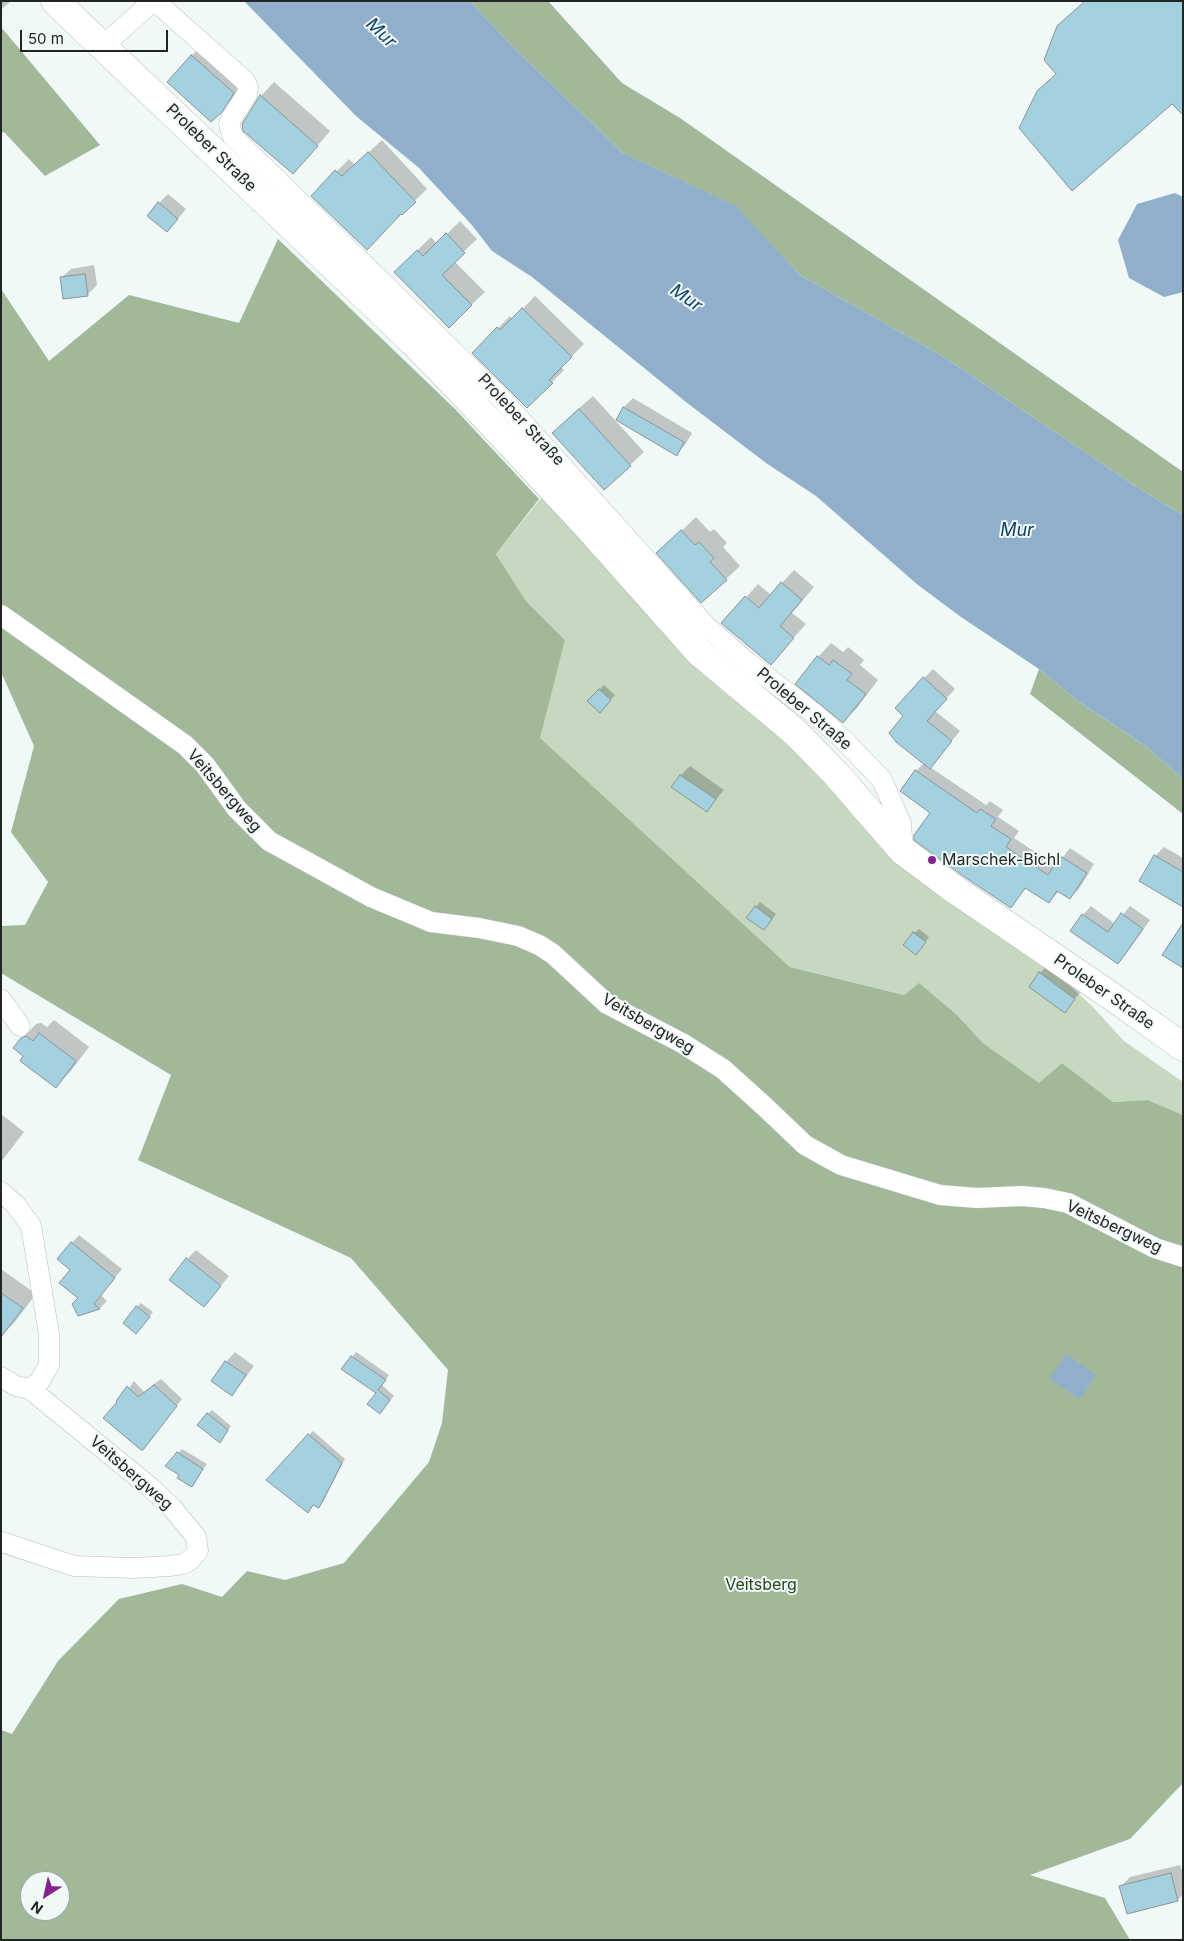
<!DOCTYPE html>
<html>
<head>
<meta charset="utf-8">
<style>
	body { margin:0 }
	#map { position:relative; width:1184px; height:1941px; overflow:hidden; background:#f0f8f8; font-family:Inter,sans-serif }
	canvas { display:block }
	.frame { position:absolute; inset:0; border:2px solid #222524; pointer-events:none }
	.north { position:absolute; left:20px; top:1871px; width:50px; height:50px; box-sizing:border-box; background:#f0f8f8; border:1px solid #9ea4a3; border-radius:50%; rotate:215deg; font-size:14px; font-weight:700; line-height:20px; text-align:center; color:#222524 }
	.north::after { content:''; display:block; margin:auto; width:18px; height:22px; background:#85238d; clip-path:polygon(50% 0,100% 100%,50% 72%,0 100%) }
	.scale { position:absolute; left:20px; top:30px; width:148px; height:22px; box-sizing:border-box; border:2px solid #222524; border-top:0; padding-left:6px; font-size:15px; line-height:18px; white-space:nowrap; color:#222524; -webkit-text-stroke:4px #f0f8f8; paint-order:stroke }
</style>
</head>
<body>
<div id="map">
<canvas width="1184" height="1941"></canvas>
<div class="frame"></div>
<div class="north">N</div>
<div class="scale">50 m</div>
</div>
<script>
const g = document.querySelector('canvas').getContext('2d');
g.lineJoin = 'round';
function paint(path, color) { g.fillStyle = color; g.fill(path, 'evenodd'); }
const poly = rows => new Path2D(rows.map(r => 'M' + r).join(''));
function trace(path, color, width, dash) { g.strokeStyle = color; g.lineWidth = width; g.lineCap = dash ? 'butt' : 'round'; g.setLineDash(dash || []); g.stroke(path); }
function label(font, color, halo, rows, align = 'center') {
  g.font = font + ' Inter,sans-serif'; g.lineWidth = 4; g.setLineDash([]); g.textBaseline = 'middle'; g.strokeStyle = halo; g.fillStyle = color; for (const [text, x, y, turn = 0] of rows) {
    g.save(); g.translate(x, y); g.rotate((+turn || 0) * Math.PI / 180); g.textAlign = isNaN(turn) ? turn : align; if (halo) g.strokeText(text, 0, 0); g.fillText(text, 0, 0); g.restore();
  }
}
paint(poly([
	[542,497,688,657,720,689,763,723,805,761,842,799,853,816,880,845,942,895,941,898,952,905,954,903,1024,951,1069,985,1092,1006,1124,1041,1183,1082,1183,1115,1148,1100,1113,1102,1062,1063,1039,1084,983,1043,957,1015,919,984,904,995,790,967,539,738,565,640,526,601,496,554]
]), '#c6d9c0');
paint(poly([
	[470,1,548,1,622,83,680,118,1183,472,1183,515,1135,486,944,357,800,275,735,206,623,153,514,48],
	[1,27,100,145,45,176,4,132,1,133],
	[278,239,455,409,539,499,496,554,526,601,565,640,540,738,790,967,904,995,919,983,957,1015,983,1043,1039,1083,1062,1063,1113,1102,1148,1100,1183,1115,1183,1783,1130,1839,1030,1875,1105,1898,1130,1940,1,1940,1,1730,12,1734,58,1661,119,1599,182,1584,222,1597,247,1571,285,1580,344,1563,429,1462,442,1423,448,1370,351,1258,138,1160,171,1075,1,973,1,926,25,925,48,882,11,832,34,746,1,672,1,289,49,361,129,295,239,323],
	[30,1881,60,1881,60,1911,30,1911],
	[1039,669,1078,701,1147,747,1183,779,1183,814,1030,694]
]), '#a1b999');
paint(poly([
	[244,1,470,1,514,48,623,153,736,206,800,275,944,357,1135,486,1183,515,1183,779,1147,747,1078,701,1039,669,961,617,918,585,816,496,766,463,686,402,532,277,492,251,471,224,419,168,356,116],
	[1175,193,1183,197,1183,292,1164,297,1129,278,1118,240,1137,204],
	[1066,1354,1096,1375,1080,1399,1049,1379]
]), '#90afca');
paint(poly([
	[1,1,11,1,1,10],
	[205,42,247,78,235,96,211,120,191,56],
	[274,82,330,131,306,159,261,96],
	[382,140,427,189,402,213,313,196,349,159,355,165],
	[168,194,186,209,176,221,159,203],
	[460,221,477,239,454,261,485,292,449,326,395,272,431,237,437,244],
	[94,265,97,285,88,294,61,278,71,269],
	[535,296,584,344,561,367,564,370,527,407,473,353,510,316,513,319],
	[593,396,644,452,630,465,567,419],
	[633,398,692,433,685,445,676,454,617,420,624,407],
	[696,517,710,532,714,529,727,543,723,547,740,566,726,579,658,553],
	[794,570,814,587,792,613,806,624,771,663,723,623,758,584,771,595],
	[831,643,843,652,848,647,864,660,860,665,878,680,857,708,843,722,818,657],
	[933,669,955,689,935,711,960,731,930,767,986,805,990,801,1003,810,998,817,1019,831,1014,838,1056,866,1070,848,1094,864,1079,889,1070,897,1059,891,1049,902,1027,887,1011,906,931,813,916,771,924,763,905,715,924,678],
	[604,685,615,695,600,711,589,701],
	[690,766,724,790,707,810,681,775],
	[1164,847,1183,858,1183,905,1155,856],
	[760,902,776,914,768,925,748,917],
	[1091,906,1115,924,1130,906,1150,920,1126,954,1118,962,1083,915],
	[919,929,929,937,920,949,914,933],
	[1049,964,1083,989,1065,1011,1040,973],
	[54,1020,89,1047,70,1072,56,1086,25,1056,22,1039,36,1024,41,1023,47,1027],
	[1,1114,24,1132,1,1162],
	[79,1235,122,1269,101,1295,107,1301,100,1308,79,1315,79,1297,72,1269,72,1243],
	[196,1250,229,1276,204,1306,187,1259],
	[1,1269,36,1294,14,1323,1,1336],
	[141,1303,153,1312,140,1328,137,1307],
	[235,1352,254,1366,240,1385,231,1394,212,1381,226,1362],
	[356,1352,389,1375,382,1385,394,1396,384,1408,378,1392,343,1368],
	[161,1379,182,1399,143,1449,119,1402,134,1381,144,1392],
	[212,1410,231,1426,220,1442,208,1414],
	[313,1431,345,1459,323,1502,319,1507,314,1504,308,1511,309,1435],
	[182,1449,207,1464,192,1485,178,1453],
	[1180,1865,1183,1874,1183,1895,1178,1899,1127,1912,1121,1886,1130,1877]
]), '#0003');
const building = poly([
	[1085,1,1183,1,1183,115,1172,104,1072,191,1019,128,1037,91,1056,74,1044,60,1057,26,1085,1],
	[191,55,234,93,222,112,211,122,167,82,191,55],
	[260,95,318,146,293,174,243,131,242,124,260,95],
	[368,152,416,202,402,215,401,214,367,250,311,196,335,170,342,176,368,152],
	[158,202,178,219,167,232,147,216,158,202],
	[446,233,465,253,442,275,472,305,449,328,394,272,417,250,423,256,446,233],
	[85,274,88,296,63,299,60,277,85,274],
	[522,308,572,357,549,380,553,383,527,408,472,353,497,327,500,330,522,308],
	[623,407,684,442,677,456,616,420,623,407],
	[579,409,631,466,604,490,552,433,579,409],
	[681,530,695,545,699,542,714,558,710,562,727,580,701,603,656,553,681,530],
	[781,582,802,600,780,626,794,638,771,665,721,623,745,596,759,608,781,582],
	[817,656,829,665,833,660,852,674,847,680,866,694,843,723,795,684,817,656],
	[923,677,947,699,927,721,952,741,930,769,896,742,889,733,903,716,895,708,923,677],
	[599,689,611,700,600,713,587,701,599,689],
	[915,770,977,813,980,809,996,819,991,826,1011,839,1006,847,1048,875,1060,856,1087,873,1070,899,1057,891,1049,903,1025,888,1011,908,963,876,914,840,914,835,930,813,900,791,915,770],
	[680,775,716,799,707,812,671,787,680,775],
	[1154,855,1183,872,1183,907,1139,881,1154,855],
	[755,906,772,919,764,930,746,918,755,906],
	[1121,913,1143,929,1118,964,1070,931,1082,914,1108,932,1121,913],
	[1183,923,1183,968,1162,955,1183,923],
	[913,932,926,942,916,955,903,945,913,932],
	[1039,972,1075,999,1065,1013,1029,987,1039,972],
	[39,1033,76,1061,56,1088,20,1061,23,1056,13,1048,21,1038,26,1036,33,1041,39,1033],
	[71,1242,115,1278,94,1304,100,1309,78,1316,72,1304,78,1298,59,1283,70,1270,57,1259,71,1242],
	[186,1258,221,1286,204,1307,169,1280,186,1258],
	[1,1293,23,1308,1,1337,1,1293],
	[136,1306,150,1317,136,1334,123,1323,136,1306],
	[351,1356,386,1380,378,1390,390,1400,380,1414,367,1404,376,1393,341,1369,351,1356],
	[225,1361,246,1375,232,1396,211,1381,225,1361],
	[154,1385,177,1406,143,1450,141,1450,103,1418,117,1402,116,1401,127,1386,138,1397,154,1385],
	[207,1413,228,1430,220,1443,197,1425,207,1413],
	[308,1434,342,1463,319,1508,313,1505,308,1513,266,1480,308,1434],
	[177,1452,203,1469,192,1487,177,1478,179,1475,165,1466,177,1452],
	[1171,1873,1178,1901,1127,1914,1119,1886,1171,1873]
]);
paint(building, '#a3d1df');
trace(building, '#8d9395', 1);
const minor = poly([
	[155,1,245,81,248,87,247,94,231,119,229,124,233,137,498,395,706,626,746,661,815,714,845,741,882,780,901,823,903,851],
	[103,46,153,1],
	[1,615,185,745,205,765,237,809,269,841,371,897,431,922,479,928,518,936,539,945,553,954,607,1004,682,1043,723,1069,764,1106,805,1145,841,1165,940,1195,977,1198,1022,1196,1044,1198,1068,1203,1155,1248,1183,1257],
	[1,999,20,1026],
	[1,1192,15,1204,31,1226,49,1334,49,1365,40,1381,30,1389],
	[1,1377,16,1386,30,1389,150,1487,173,1509,196,1537,198,1551,190,1560,183,1564,169,1566,134,1568,74,1566,2,1542]
]);
const secondary = poly([
	[55,1,413,342,460,390,587,526,699,652,796,733,836,774,903,851,954,889,1114,998,1183,1047]
]);
trace(minor, '#b6bdbd', 21);
trace(secondary, '#b6bdbd', 29);
trace(minor, '#fff', 20);
trace(secondary, '#fff', 28);
for (const [x, y, r, color] of [
	[932,860,5,"#85238d"]
]) { const dot = new Path2D(); dot.arc(x, y, r, 0, 2 * Math.PI); g.fillStyle = color; g.fill(dot); trace(dot, '#f0f8f8', 2); }
label('16px', '#222524', '#f0f8f8', [
	["Proleber Straße",211,148,44],
	["Proleber Straße",521,420,47],
	["Proleber Straße",804,709,40],
	["Veitsbergweg",224,791,49],
	["Proleber Straße",1104,992,35],
	["Veitsbergweg",648,1024,30],
	["Veitsbergweg",1114,1227,25],
	["Veitsbergweg",131,1473,41]
]);
label('16px', '#222524', '#f0f8f8', [
	["Marschek-Bichl",942,860]
], 'left');
label('16px', '#254619', '#f0f8f8', [
	["Veitsberg",761,1585]
]);
label('italic 18px', '#0f4367', '#f0f8f8', [
	["Mur",381,33,44],
	["Mur",686,298,35],
	["Mur",1017,531]
]);
</script>
</body>
</html>
